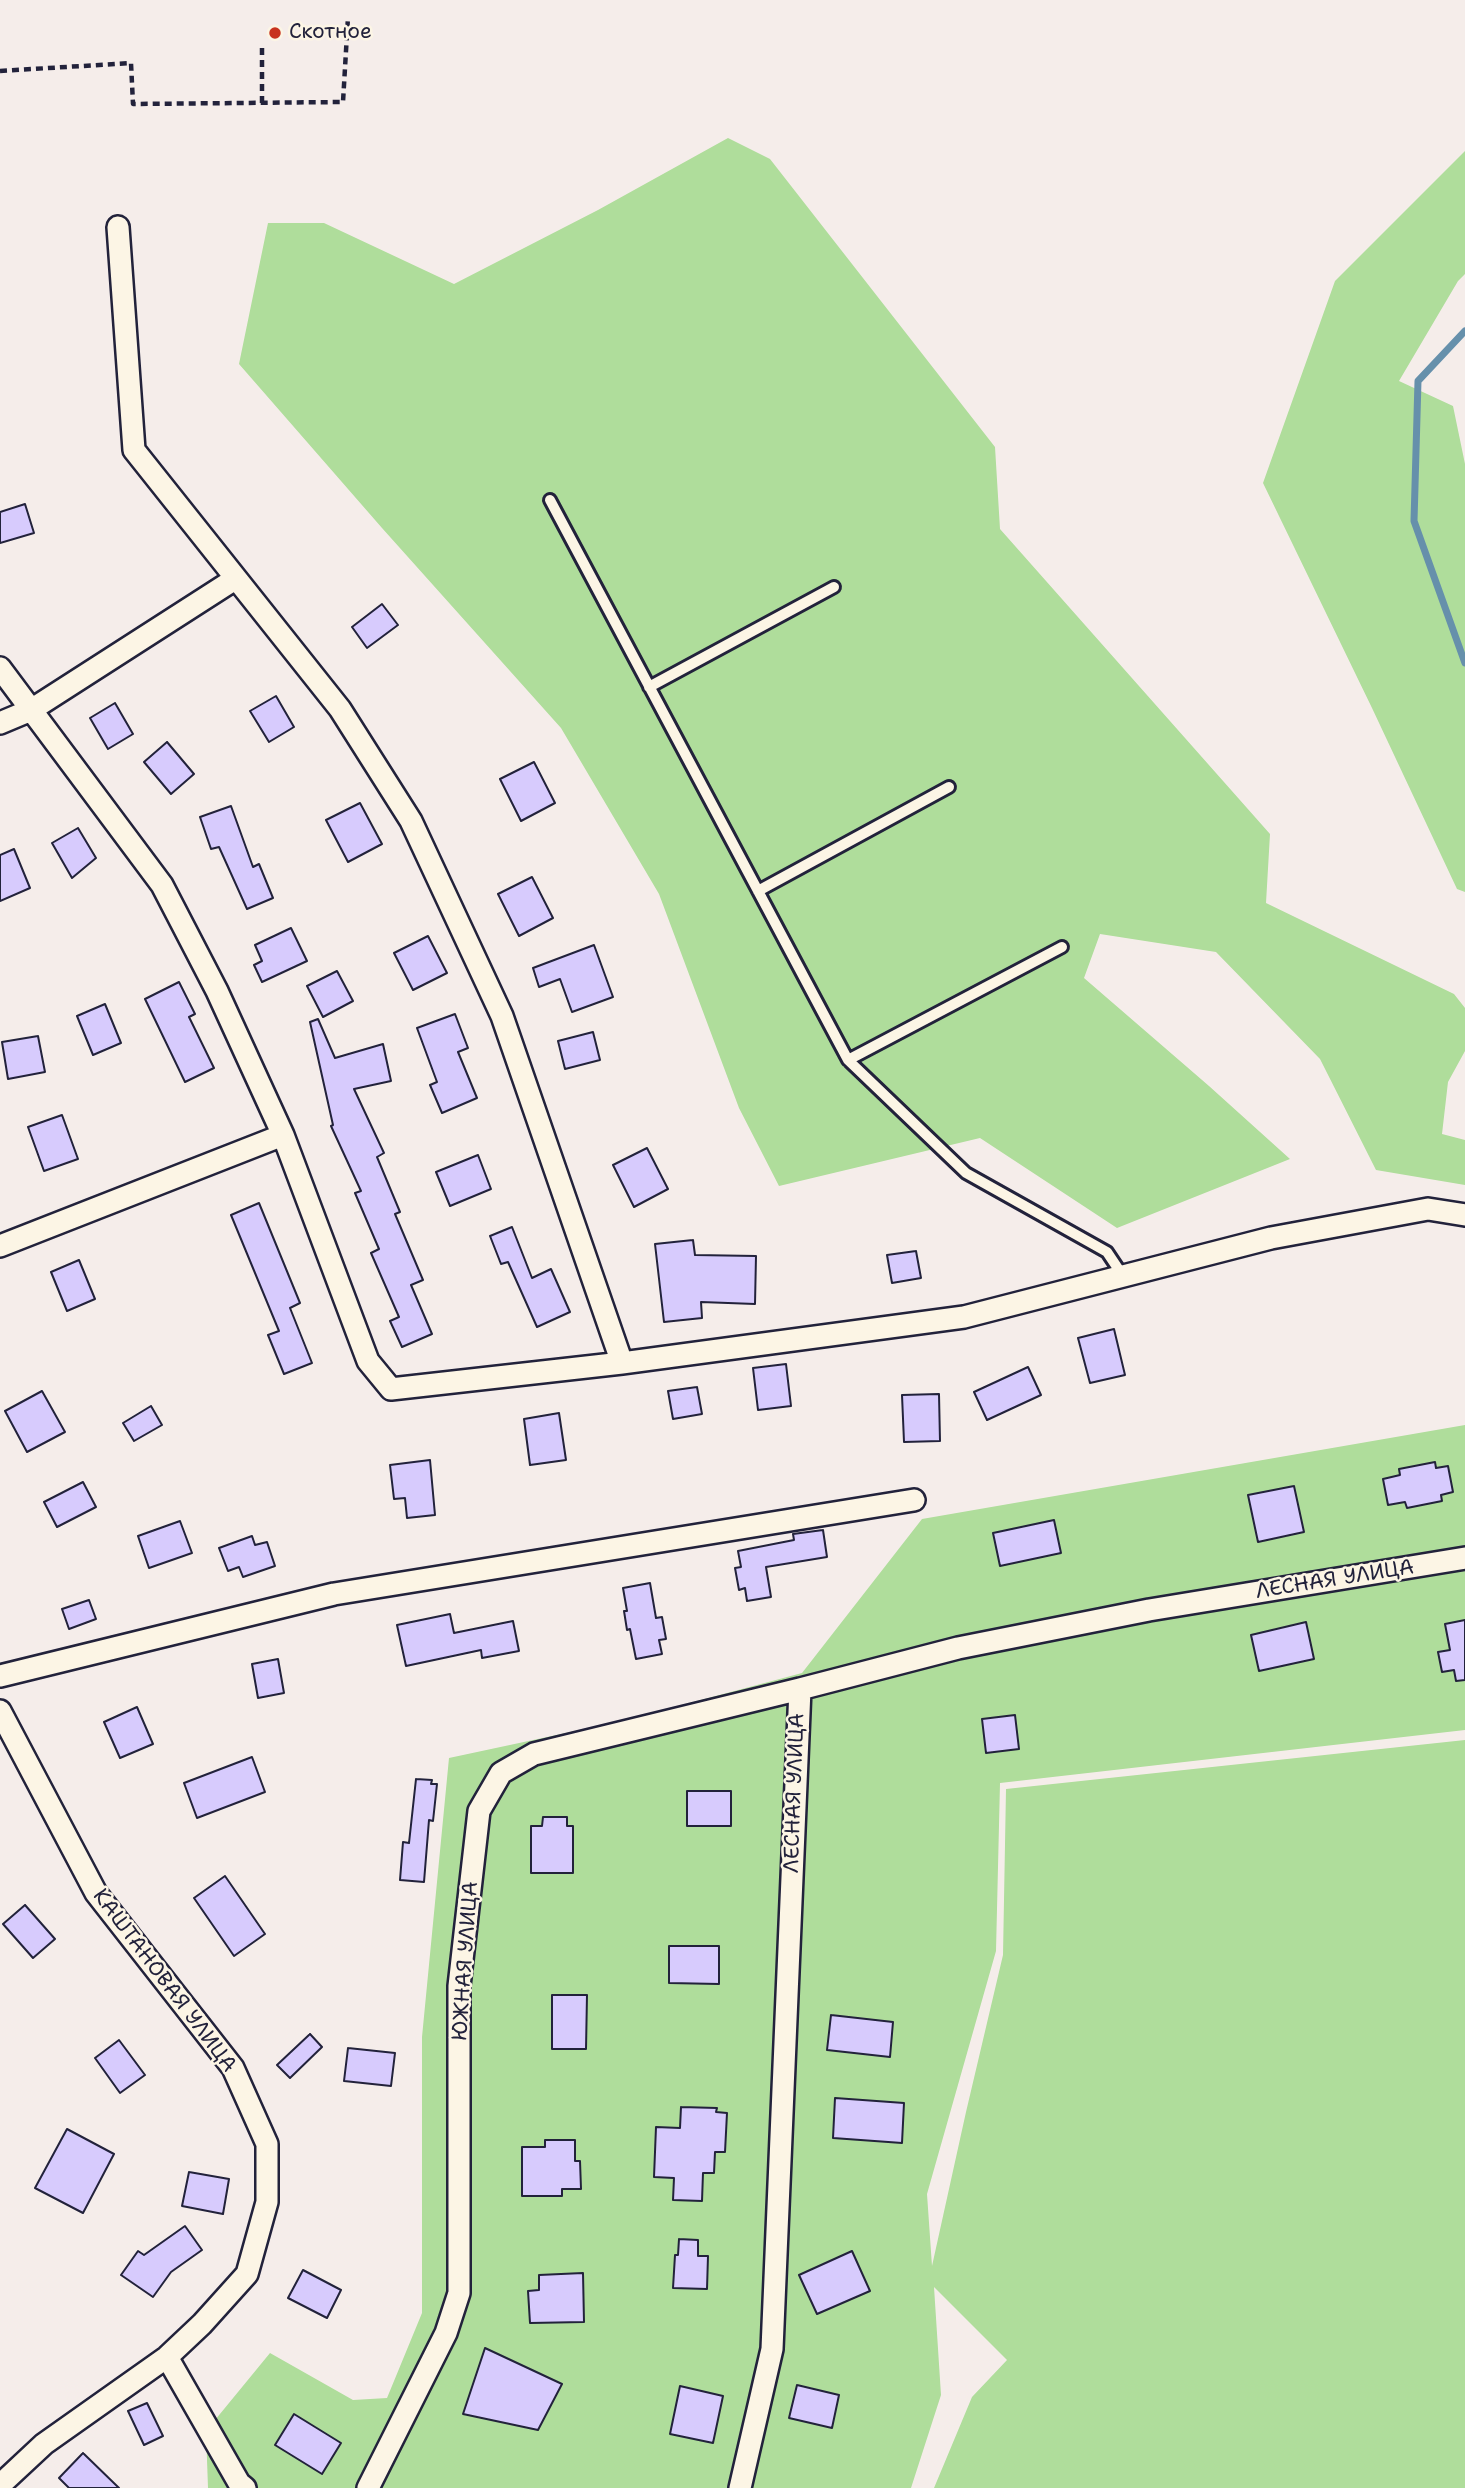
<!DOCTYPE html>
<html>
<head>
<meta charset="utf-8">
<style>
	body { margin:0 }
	canvas { display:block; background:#f5edea }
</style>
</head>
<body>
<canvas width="1465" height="2488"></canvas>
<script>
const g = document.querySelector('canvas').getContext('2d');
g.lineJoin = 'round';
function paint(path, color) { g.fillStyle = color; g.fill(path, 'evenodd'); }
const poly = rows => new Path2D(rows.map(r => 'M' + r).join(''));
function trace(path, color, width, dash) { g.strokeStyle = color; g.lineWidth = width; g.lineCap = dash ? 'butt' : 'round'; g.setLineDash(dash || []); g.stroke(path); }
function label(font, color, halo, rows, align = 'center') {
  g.font = font + ' "Shantell Sans",sans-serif'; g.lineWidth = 5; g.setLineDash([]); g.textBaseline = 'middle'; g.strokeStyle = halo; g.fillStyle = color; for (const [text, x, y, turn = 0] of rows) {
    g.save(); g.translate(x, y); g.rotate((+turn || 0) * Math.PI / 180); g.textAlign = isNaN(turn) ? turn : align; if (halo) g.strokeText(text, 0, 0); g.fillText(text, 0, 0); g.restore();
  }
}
paint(poly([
	[728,138,770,159,995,447,1000,529,1270,834,1266,903,1454,994,1465,1008,1465,1051,1448,1082,1442,1134,1465,1140,1465,1185,1376,1170,1320,1059,1216,952,1100,934,1084,978,1209,1086,1290,1159,1117,1228,980,1138,779,1186,739,1108,659,894,561,728,382,528,239,364,268,223,324,223,454,284,598,210],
	[1465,151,1465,274,1458,281,1399,381,1453,406,1465,464,1465,892,1457,889,1372,708,1263,483,1335,281],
	[1465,1425,1465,1730,1000,1783,996,1951,927,2194,932,2266,966,2112,1003,1955,1006,1789,1465,1740,1465,2488,934,2488,972,2397,1007,2360,934,2287,941,2395,911,2488,208,2488,206,2431,270,2353,353,2400,387,2398,422,2313,422,2037,449,1758,622,1721,802,1673,922,1519]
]), '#afdd9b');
trace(poly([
	[1465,331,1418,381,1414,521,1465,663]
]), '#6690ab', 7);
const building = poly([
	[25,504,34,533,0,543,0,512,25,504],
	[382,604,398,625,367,648,352,627,382,604],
	[276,696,294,727,269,742,250,711,276,696],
	[115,703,133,734,108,749,90,718,115,703],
	[167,742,194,774,171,794,144,762,167,742],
	[534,762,555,803,521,821,500,779,534,762],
	[360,803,382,844,348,862,326,820,360,803],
	[231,806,253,867,259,864,273,898,247,909,219,847,211,849,200,817,231,806],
	[78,828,96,858,72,878,52,843,78,828],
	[14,849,30,888,0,901,0,855,14,849],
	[532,877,553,918,519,936,498,894,532,877],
	[291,928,307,961,262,982,254,965,262,961,255,945,291,928],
	[428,936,447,973,413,990,394,953,428,936],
	[594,945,613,997,572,1012,560,979,539,987,533,968,594,945],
	[337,971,353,1001,323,1017,307,986,337,971],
	[179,982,195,1014,189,1017,214,1068,185,1082,145,999,179,982],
	[105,1004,121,1043,93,1055,77,1016,105,1004],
	[455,1014,468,1048,458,1052,477,1098,442,1113,430,1085,437,1082,417,1028,455,1014],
	[318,1019,335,1058,383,1044,391,1081,354,1089,384,1153,377,1157,400,1212,395,1214,423,1280,411,1285,432,1334,402,1347,390,1321,399,1317,371,1253,379,1249,355,1193,361,1191,331,1126,333,1125,310,1022,318,1019],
	[593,1032,600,1060,565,1069,558,1041,593,1032],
	[38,1036,45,1072,8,1079,2,1042,38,1036],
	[62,1115,78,1159,44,1171,28,1127,62,1115],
	[647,1148,668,1189,634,1207,613,1165,647,1148],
	[478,1155,491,1189,450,1206,436,1172,478,1155],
	[259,1203,300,1303,290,1308,312,1363,284,1374,268,1335,279,1331,231,1215,259,1203],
	[512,1227,532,1278,551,1269,570,1312,537,1327,508,1262,501,1264,490,1236,512,1227],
	[693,1240,695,1255,756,1256,755,1304,701,1302,702,1318,664,1322,655,1244,693,1240],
	[916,1251,921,1278,892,1283,887,1255,916,1251],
	[79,1260,95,1299,67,1311,51,1272,79,1260],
	[1114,1329,1125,1375,1090,1383,1078,1338,1114,1329],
	[786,1364,791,1406,758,1410,753,1368,786,1364],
	[1028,1367,1041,1395,987,1420,974,1392,1028,1367],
	[697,1387,702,1414,673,1419,668,1391,697,1387],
	[42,1391,65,1432,27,1452,5,1411,42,1391],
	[939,1394,940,1441,904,1442,902,1395,939,1394],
	[151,1406,162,1425,134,1441,123,1423,151,1406],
	[559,1413,566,1460,530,1465,524,1419,559,1413],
	[430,1460,435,1515,407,1518,405,1498,394,1499,390,1465,430,1460],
	[1435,1462,1436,1468,1448,1466,1453,1492,1441,1495,1442,1501,1407,1508,1405,1502,1388,1505,1383,1479,1400,1475,1399,1469,1435,1462],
	[83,1482,96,1507,57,1527,44,1502,83,1482],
	[1294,1486,1304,1532,1258,1542,1248,1495,1294,1486],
	[1054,1520,1061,1553,1000,1566,993,1533,1054,1520],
	[180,1521,192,1553,149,1568,138,1536,180,1521],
	[823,1530,827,1557,766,1567,771,1597,747,1601,745,1588,739,1590,735,1568,741,1567,738,1551,794,1540,793,1534,823,1530],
	[252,1536,255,1545,267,1542,275,1566,243,1577,239,1567,228,1571,219,1548,252,1536],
	[650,1583,656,1618,662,1617,666,1639,659,1640,662,1654,636,1659,630,1629,627,1630,624,1611,627,1611,623,1588,650,1583],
	[89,1600,96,1619,69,1629,62,1609,89,1600],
	[450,1614,454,1633,513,1621,519,1651,482,1658,481,1650,406,1666,397,1625,450,1614],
	[1465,1620,1465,1680,1456,1681,1454,1670,1442,1672,1438,1652,1450,1650,1445,1624,1465,1620],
	[1306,1622,1314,1659,1259,1671,1251,1635,1306,1622],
	[278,1659,284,1693,258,1698,252,1664,278,1659],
	[137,1707,153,1744,120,1758,104,1722,137,1707],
	[1015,1715,1019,1749,986,1753,982,1719,1015,1715],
	[252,1757,265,1792,197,1818,184,1783,252,1757],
	[416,1779,432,1780,431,1784,437,1784,433,1821,429,1820,424,1882,400,1880,403,1842,409,1843,416,1779],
	[687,1791,731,1791,731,1826,687,1826,687,1791],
	[543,1817,567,1817,567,1826,573,1826,573,1873,531,1873,531,1826,542,1826,543,1817],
	[225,1876,265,1934,234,1956,194,1898,225,1876],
	[25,1905,55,1939,33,1958,3,1924,25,1905],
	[669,1946,719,1946,719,1984,669,1983,669,1946],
	[552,1995,587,1995,586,2049,552,2049,552,1995],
	[831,2015,893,2022,890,2057,827,2050,831,2015],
	[310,2034,322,2047,290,2078,277,2065,310,2034],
	[119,2040,145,2075,120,2093,95,2058,119,2040],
	[348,2048,395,2053,391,2086,344,2081,348,2048],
	[835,2098,904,2103,902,2143,833,2138,835,2098],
	[681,2107,717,2108,716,2112,727,2113,725,2152,715,2152,714,2173,703,2173,702,2201,673,2200,674,2178,654,2177,656,2127,680,2128,681,2107],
	[67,2129,114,2154,83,2213,35,2188,67,2129],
	[545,2140,575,2140,575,2161,580,2161,581,2189,562,2189,562,2196,522,2196,522,2147,545,2147,545,2140],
	[189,2172,229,2179,223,2214,182,2206,189,2172],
	[185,2226,202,2250,171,2272,153,2297,121,2275,138,2251,144,2255,185,2226],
	[679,2239,698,2240,698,2256,708,2256,707,2289,673,2288,675,2255,678,2255,679,2239],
	[852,2251,870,2291,817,2314,799,2275,852,2251],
	[303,2270,341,2290,327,2318,288,2298,303,2270],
	[583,2273,584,2322,530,2323,528,2291,539,2290,539,2275,583,2273],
	[485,2348,562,2384,538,2430,463,2414,485,2348],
	[797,2385,839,2395,832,2428,789,2418,797,2385],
	[680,2386,723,2396,713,2443,670,2434,680,2386],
	[147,2403,163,2436,144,2445,128,2411,147,2403],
	[294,2414,341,2443,322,2474,275,2445,294,2414],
	[83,2453,119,2488,69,2488,59,2478,83,2453]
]);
paint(building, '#d7cbfd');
trace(building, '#22223b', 2);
const service = poly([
	[550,500,848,1060,966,1173,1107,1252,1123,1276],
	[649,687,834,587],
	[758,891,949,787],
	[848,1060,1062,947]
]);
const minor = poly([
	[118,227,134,450,340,709,411,821,502,1016,622,1363],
	[0,668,162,885,217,991,283,1135],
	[0,723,31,710,235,579],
	[0,1246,283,1135,368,1361,391,1389,622,1363,964,1317,1271,1238,1428,1209,1465,1215],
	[0,1676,334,1594,914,1500],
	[0,1711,96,1893,233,2068,267,2144,267,2202,247,2274,202,2324,167,2357,44,2444,0,2485],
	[167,2357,239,2483,245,2488],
	[368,2488,446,2333,459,2293,459,1986,479,1811,501,1773,534,1754,800,1689],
	[740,2488,772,2349,800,1689,958,1648,1149,1610,1465,1558]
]);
trace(service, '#22223b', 16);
trace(minor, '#22223b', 26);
trace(poly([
	[0,71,131,63,133,104,343,102,348,17],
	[262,103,262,46]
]), '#22223b', 4.5, [7, 5]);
trace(service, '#fcf5e5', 10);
trace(minor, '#fcf5e5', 21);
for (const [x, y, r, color] of [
	[275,33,7,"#c8321e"]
]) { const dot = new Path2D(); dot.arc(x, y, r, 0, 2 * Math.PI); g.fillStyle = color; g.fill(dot); trace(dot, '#fcf5e5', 2.5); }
label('21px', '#22223b', '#fcf5e5', [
	["Скотное",289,33]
], 'left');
label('21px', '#22223b', '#fcf5e5', [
	["ЛЕСНАЯ УЛИЦА",1335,1580,-9],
	["ЛЕСНАЯ УЛИЦА",795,1793,-88],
	["ЮЖНАЯ УЛИЦА",466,1961,-86],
	["КАШТАНОВАЯ УЛИЦА",164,1981,53]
]);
</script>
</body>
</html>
